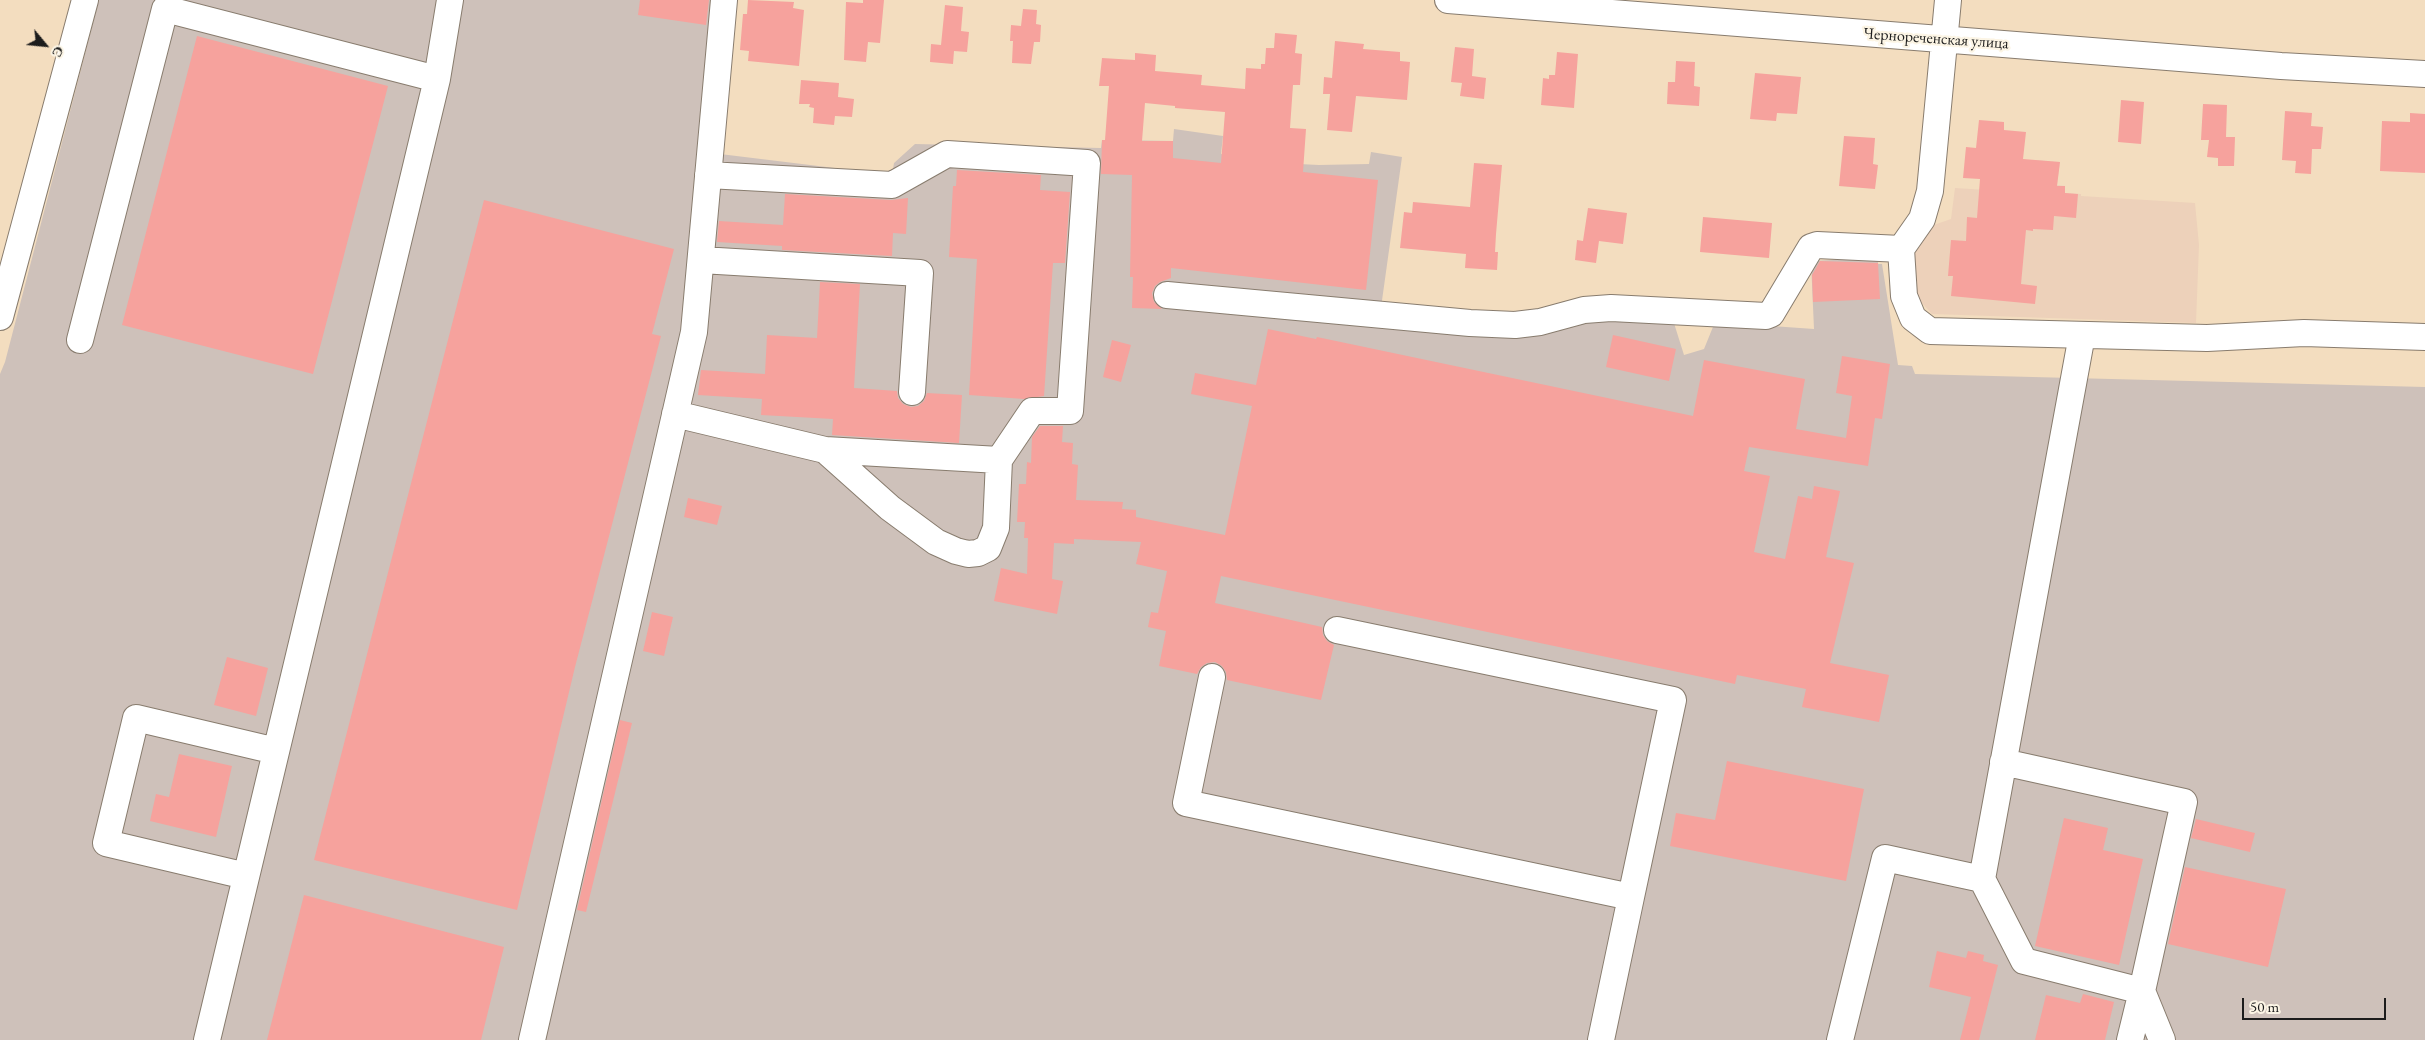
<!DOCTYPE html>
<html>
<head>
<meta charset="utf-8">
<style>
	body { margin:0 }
	#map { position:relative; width:2425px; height:1040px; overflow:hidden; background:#f3ddbf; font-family:"EB Garamond",serif }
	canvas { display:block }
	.north { position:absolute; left:20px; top:20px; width:50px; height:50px; -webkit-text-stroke:4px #fcf5e5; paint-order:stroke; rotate:118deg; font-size:14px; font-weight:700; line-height:20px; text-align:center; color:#1c1c1c }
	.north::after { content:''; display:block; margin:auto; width:18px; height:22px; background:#1c1c1c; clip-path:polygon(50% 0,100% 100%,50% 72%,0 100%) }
	.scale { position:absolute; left:2242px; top:998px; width:144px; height:22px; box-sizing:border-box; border:2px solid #1c1c1c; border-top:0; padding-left:6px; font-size:15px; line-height:18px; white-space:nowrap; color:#1c1c1c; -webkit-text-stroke:4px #fcf5e5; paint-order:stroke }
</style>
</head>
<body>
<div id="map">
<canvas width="2425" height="1040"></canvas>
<div class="north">С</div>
<div class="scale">50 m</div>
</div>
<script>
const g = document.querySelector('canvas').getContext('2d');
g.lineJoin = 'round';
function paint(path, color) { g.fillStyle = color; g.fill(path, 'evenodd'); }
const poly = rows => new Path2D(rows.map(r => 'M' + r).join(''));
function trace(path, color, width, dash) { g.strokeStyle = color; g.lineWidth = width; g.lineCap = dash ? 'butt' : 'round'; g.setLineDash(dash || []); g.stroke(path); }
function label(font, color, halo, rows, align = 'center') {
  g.font = font + ' "EB Garamond",serif'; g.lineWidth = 4.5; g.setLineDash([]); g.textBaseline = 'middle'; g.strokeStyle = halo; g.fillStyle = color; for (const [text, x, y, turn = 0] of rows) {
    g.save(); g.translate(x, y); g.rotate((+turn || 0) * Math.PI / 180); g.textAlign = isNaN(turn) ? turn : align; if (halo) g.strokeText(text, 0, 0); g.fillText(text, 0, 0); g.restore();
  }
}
paint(poly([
	[2036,160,2060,162,2057,185,2065,186,2065,193,2081,194,2081,196,2195,203,2199,245,2196,323,1932,314,1912,292,1911,252,1925,228,1951,219,1955,188,1987,190,2035,173]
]), '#edd1ba');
paint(poly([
	[99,0,734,0,720,154,892,175,894,163,915,144,1101,148,1102,140,1173,141,1174,129,1223,136,1221,154,1235,155,1239,161,1319,165,1369,164,1371,152,1402,157,1379,322,1673,320,1684,355,1704,349,1715,322,1814,329,1811,261,1878,258,1878,264,1882,264,1898,365,1912,366,1915,374,2425,387,2425,1040,0,1040,0,374,5,362]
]), '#cec1ba');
paint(poly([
	[640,0,709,0,706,25,638,15],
	[748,0,794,2,793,8,804,10,799,66,748,61,749,51,740,50,743,14,747,14],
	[863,0,884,0,880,43,868,42,866,62,844,60,846,2,863,3],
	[945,5,963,7,961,31,969,32,967,52,954,51,953,64,930,62,931,44,941,45],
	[1023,9,1037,10,1036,24,1041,25,1040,42,1034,42,1031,64,1012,63,1013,41,1010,41,1011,25,1021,26],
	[1275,33,1297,35,1295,53,1302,54,1300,85,1293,85,1290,128,1306,129,1303,172,1378,180,1366,290,1171,268,1171,278,1160,282,1155,286,1152,293,1154,302,1162,309,1132,308,1133,277,1130,277,1132,175,1101,174,1102,140,1105,140,1109,86,1099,86,1102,58,1135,60,1135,53,1156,55,1155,71,1202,75,1201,85,1245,89,1246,68,1261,69,1261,64,1265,64,1266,48,1274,48],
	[1145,103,1175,106,1175,108,1225,112,1221,163,1173,158,1173,141,1142,141],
	[197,36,388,86,313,374,122,325],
	[1335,41,1364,44,1363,49,1400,52,1400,61,1410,62,1407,100,1356,96,1352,132,1327,130,1330,94,1323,94,1324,77,1332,78],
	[1455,47,1474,49,1472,76,1486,78,1484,99,1460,96,1462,83,1451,82],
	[1557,52,1578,54,1574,108,1541,105,1543,78,1549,79,1549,75,1555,75],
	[1676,61,1695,62,1694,86,1700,87,1699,106,1667,104,1668,82,1675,82],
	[1755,73,1801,77,1797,114,1777,113,1776,121,1750,119],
	[801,80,839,83,838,97,854,99,852,117,835,116,834,125,813,123,814,108,809,107,810,104,799,104],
	[2121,100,2144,102,2141,144,2118,142],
	[2203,104,2227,105,2226,137,2235,137,2234,166,2218,166,2218,158,2207,157,2209,140,2201,140],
	[2285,111,2312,113,2311,126,2323,127,2321,149,2312,149,2311,174,2295,173,2296,161,2282,160],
	[2410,113,2425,114,2425,173,2380,171,2382,121,2410,122],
	[1979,120,2004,122,2004,130,2026,132,2023,159,2060,162,2057,186,2065,186,2065,193,2078,194,2076,218,2054,216,2053,230,2033,229,2033,231,2026,230,2021,284,2037,286,2035,304,1951,296,1953,276,1948,276,1951,240,1966,241,1967,217,1977,218,1980,179,1963,178,1966,147,1976,148],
	[1844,136,1875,138,1873,164,1878,165,1875,189,1839,186],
	[1474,163,1502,165,1496,234,1495,252,1498,252,1497,270,1465,268,1466,254,1400,248,1404,212,1412,213,1413,202,1470,207],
	[957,170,1041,175,1040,190,1070,192,1065,263,1053,263,1044,396,1024,399,969,395,977,259,949,257,953,186,956,186],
	[785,194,891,200,908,198,906,234,893,233,892,256,782,250,782,246,717,242,719,221,783,225],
	[484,200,674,249,652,334,661,336,575,667,517,910,314,860],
	[1588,208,1627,213,1623,244,1599,241,1596,263,1575,260,1577,240,1583,241],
	[1703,217,1772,223,1769,258,1700,252],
	[1820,261,1878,263,1880,299,1813,302,1812,275],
	[820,282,860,284,854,388,897,391,898,398,903,404,911,407,918,406,924,401,927,393,962,395,959,443,832,435,833,419,761,415,762,399,698,395,701,370,765,374,767,335,817,338],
	[1268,329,1316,339,1317,337,1693,416,1704,360,1805,379,1796,429,1846,438,1852,396,1836,393,1842,356,1890,364,1882,419,1875,418,1868,466,1749,447,1744,471,1770,476,1754,552,1785,559,1798,496,1812,499,1814,486,1840,491,1826,557,1854,563,1830,663,1889,675,1879,722,1802,707,1806,689,1737,675,1735,684,1221,576,1215,603,1322,627,1323,635,1327,641,1334,645,1321,700,1227,680,1226,672,1222,666,1215,662,1207,663,1201,667,1197,674,1159,666,1166,631,1148,627,1151,612,1158,613,1167,571,1136,564,1141,542,1074,539,1074,544,1054,543,1052,579,1063,581,1057,614,994,601,1001,568,1027,574,1028,538,1024,538,1025,522,1017,522,1019,484,1026,484,1027,462,1031,463,1032,437,1040,426,1063,426,1062,442,1073,443,1072,464,1078,465,1076,500,1123,502,1122,509,1136,510,1136,517,1225,535,1252,406,1191,394,1195,373,1256,385],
	[1613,335,1676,349,1669,381,1606,367],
	[1112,340,1131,345,1121,382,1103,377],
	[688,498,722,506,717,525,684,517],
	[652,612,673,617,664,656,643,651],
	[227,657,268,668,256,716,214,705],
	[620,720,632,723,586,912,577,910],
	[179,754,232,766,216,837,150,821,156,794,169,797],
	[1727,761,1864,789,1846,881,1670,846,1676,813,1715,820],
	[2064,818,2108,828,2103,850,2143,859,2119,965,2035,946],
	[2196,819,2255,833,2250,852,2191,838],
	[2185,867,2286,889,2268,967,2168,944],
	[304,895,504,947,481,1040,267,1040],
	[1937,951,1966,958,1968,951,1984,955,1983,961,1998,965,1979,1040,1960,1040,1971,997,1929,987],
	[2083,994,2114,1002,2105,1040,2035,1040,2046,995,2080,1003]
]), '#f6a29d');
const minor = poly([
	[1448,0,2281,66,2425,74],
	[1948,0,1930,191,1922,219,1901,249,1904,296,1913,318,1930,331,2207,338,2304,333,2425,337],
	[701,260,920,273,912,392],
	[1167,295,1470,323,1515,325,1540,322,1584,310,1611,308,1766,316,1771,314,1811,247,1817,245,1901,249],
	[0,317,85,0],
	[2082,335,1982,879,2024,961,2142,991,2130,1040],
	[80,340,165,9,437,79],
	[675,414,825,450,999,460,1032,411,1070,411,1087,163,947,154,892,185,708,175],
	[825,450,890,508,936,542,956,551,968,554,978,553,988,548,996,528,999,460],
	[1337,630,1673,700,1631,897],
	[1212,677,1186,803,1631,897,1601,1040],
	[2003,762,2184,802,2142,991,2162,1040],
	[246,876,106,843,136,718,276,751],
	[207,1040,437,79,450,0],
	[532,1040,694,332,724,0],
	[1840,1040,1885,858,1982,879]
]);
trace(minor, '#887c6e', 28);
trace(minor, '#fff', 26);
label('16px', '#1c1c1c', '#fcf5e5', [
	["Чернореченская улица",1936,39,4]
]);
</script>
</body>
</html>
